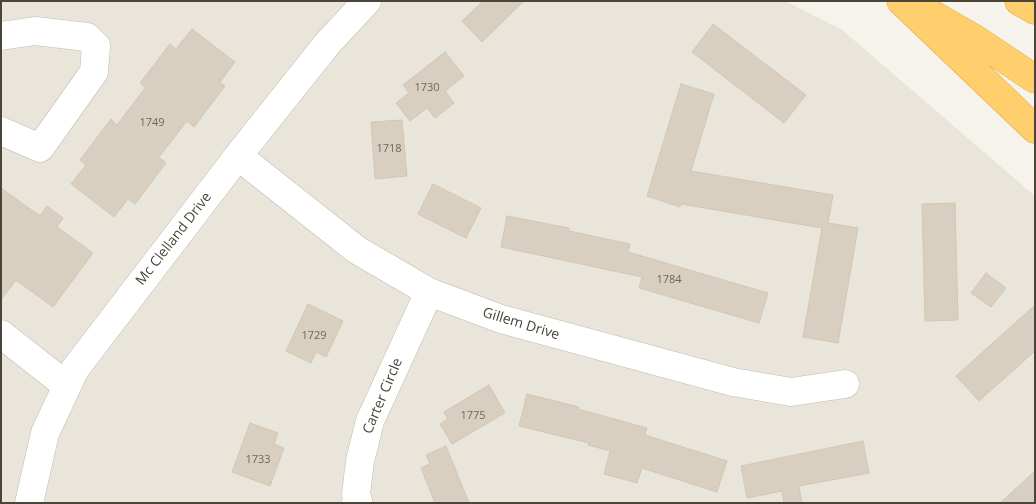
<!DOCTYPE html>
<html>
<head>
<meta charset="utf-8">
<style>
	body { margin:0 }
	#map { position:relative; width:1036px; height:504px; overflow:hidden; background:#f6f3ec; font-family:"Open Sans",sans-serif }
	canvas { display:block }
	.frame { position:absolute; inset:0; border:2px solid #4b4439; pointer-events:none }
</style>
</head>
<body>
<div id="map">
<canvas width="1036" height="504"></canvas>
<div class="frame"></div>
</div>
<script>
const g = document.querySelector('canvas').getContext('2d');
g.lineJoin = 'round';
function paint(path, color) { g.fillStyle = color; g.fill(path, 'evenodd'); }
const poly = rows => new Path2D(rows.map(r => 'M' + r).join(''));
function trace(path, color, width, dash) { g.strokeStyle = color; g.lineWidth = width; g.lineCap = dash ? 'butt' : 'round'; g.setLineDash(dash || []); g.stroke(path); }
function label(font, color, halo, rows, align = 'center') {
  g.font = font + ' "Open Sans",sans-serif'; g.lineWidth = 4; g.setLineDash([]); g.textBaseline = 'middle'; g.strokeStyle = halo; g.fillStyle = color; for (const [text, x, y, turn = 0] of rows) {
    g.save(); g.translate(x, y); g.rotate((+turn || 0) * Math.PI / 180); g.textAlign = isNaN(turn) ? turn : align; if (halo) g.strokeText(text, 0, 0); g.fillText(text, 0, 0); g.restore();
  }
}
paint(poly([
	[1,1,785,1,841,29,1035,196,1035,503,1,503]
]), '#eae5da');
const building = poly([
	[483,1,524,1,482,42,462,21,483,1],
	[713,24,806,95,784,123,692,52,713,24],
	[192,29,235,62,220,82,225,86,194,127,187,121,159,157,166,163,135,204,128,199,114,217,71,184,86,165,80,160,111,119,117,125,145,88,140,83,170,44,176,49,192,29],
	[445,52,464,76,445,91,454,103,435,118,427,108,410,121,396,103,409,93,403,85,445,52],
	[681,84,714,94,691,171,833,195,828,223,858,228,838,343,803,337,822,228,681,204,680,207,647,196,681,84],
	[402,120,407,176,375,179,371,122,402,120],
	[433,184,481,208,466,238,418,214,433,184],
	[1,188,40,216,47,206,63,218,57,227,93,253,53,307,16,280,1,300,1,188],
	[955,203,958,320,925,321,922,204,955,203],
	[507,216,569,228,569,231,630,244,628,252,768,293,759,323,639,288,642,277,501,247,507,216],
	[986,273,1006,288,991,307,971,293,986,273],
	[308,304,343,321,326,357,316,352,311,363,286,351,308,304],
	[1035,305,1035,351,979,401,956,376,1035,305],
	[489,385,505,413,452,444,440,424,448,419,444,412,489,385],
	[527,394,579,407,578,409,647,428,645,435,727,461,717,492,642,468,637,483,604,474,610,451,588,445,589,443,519,426,527,394],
	[250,423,278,433,274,444,284,448,270,486,232,472,250,423],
	[863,441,869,473,799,486,802,503,784,503,782,491,747,498,741,466,863,441],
	[446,446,469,503,435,503,421,468,430,464,426,455,446,446],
	[1035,471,1035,503,1000,503,1035,471]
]);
paint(building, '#d8cfc1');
trace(building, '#d3c7b4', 1);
const minor = poly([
	[1,36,35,31,87,37,96,46,94,72,40,148,1,131],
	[238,156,357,250,429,292,501,319,733,382,791,392,845,384],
	[1,334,67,386],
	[29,503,45,433,75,369,238,156,327,44,367,1],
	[356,503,358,501,356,494,360,461,370,421,429,292]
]);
const highway = poly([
	[901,1,1035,129],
	[1019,1,1035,10],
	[928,12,975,39,1035,79]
]);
trace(minor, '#c2bbae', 29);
trace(highway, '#e0a43c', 29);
trace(minor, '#fff', 28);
trace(highway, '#ffcf6e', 28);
label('11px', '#6e675b', null, [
	["1730",427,88],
	["1749",152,123],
	["1718",389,149],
	["1784",669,280],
	["1729",314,336],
	["1775",473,416],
	["1733",258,460]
]);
label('14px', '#4b4439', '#fff', [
	["Mc Clelland Drive",174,239,-52],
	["Gillem Drive",521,324,17],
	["Carter Circle",383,396,-67]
]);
</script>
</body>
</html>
